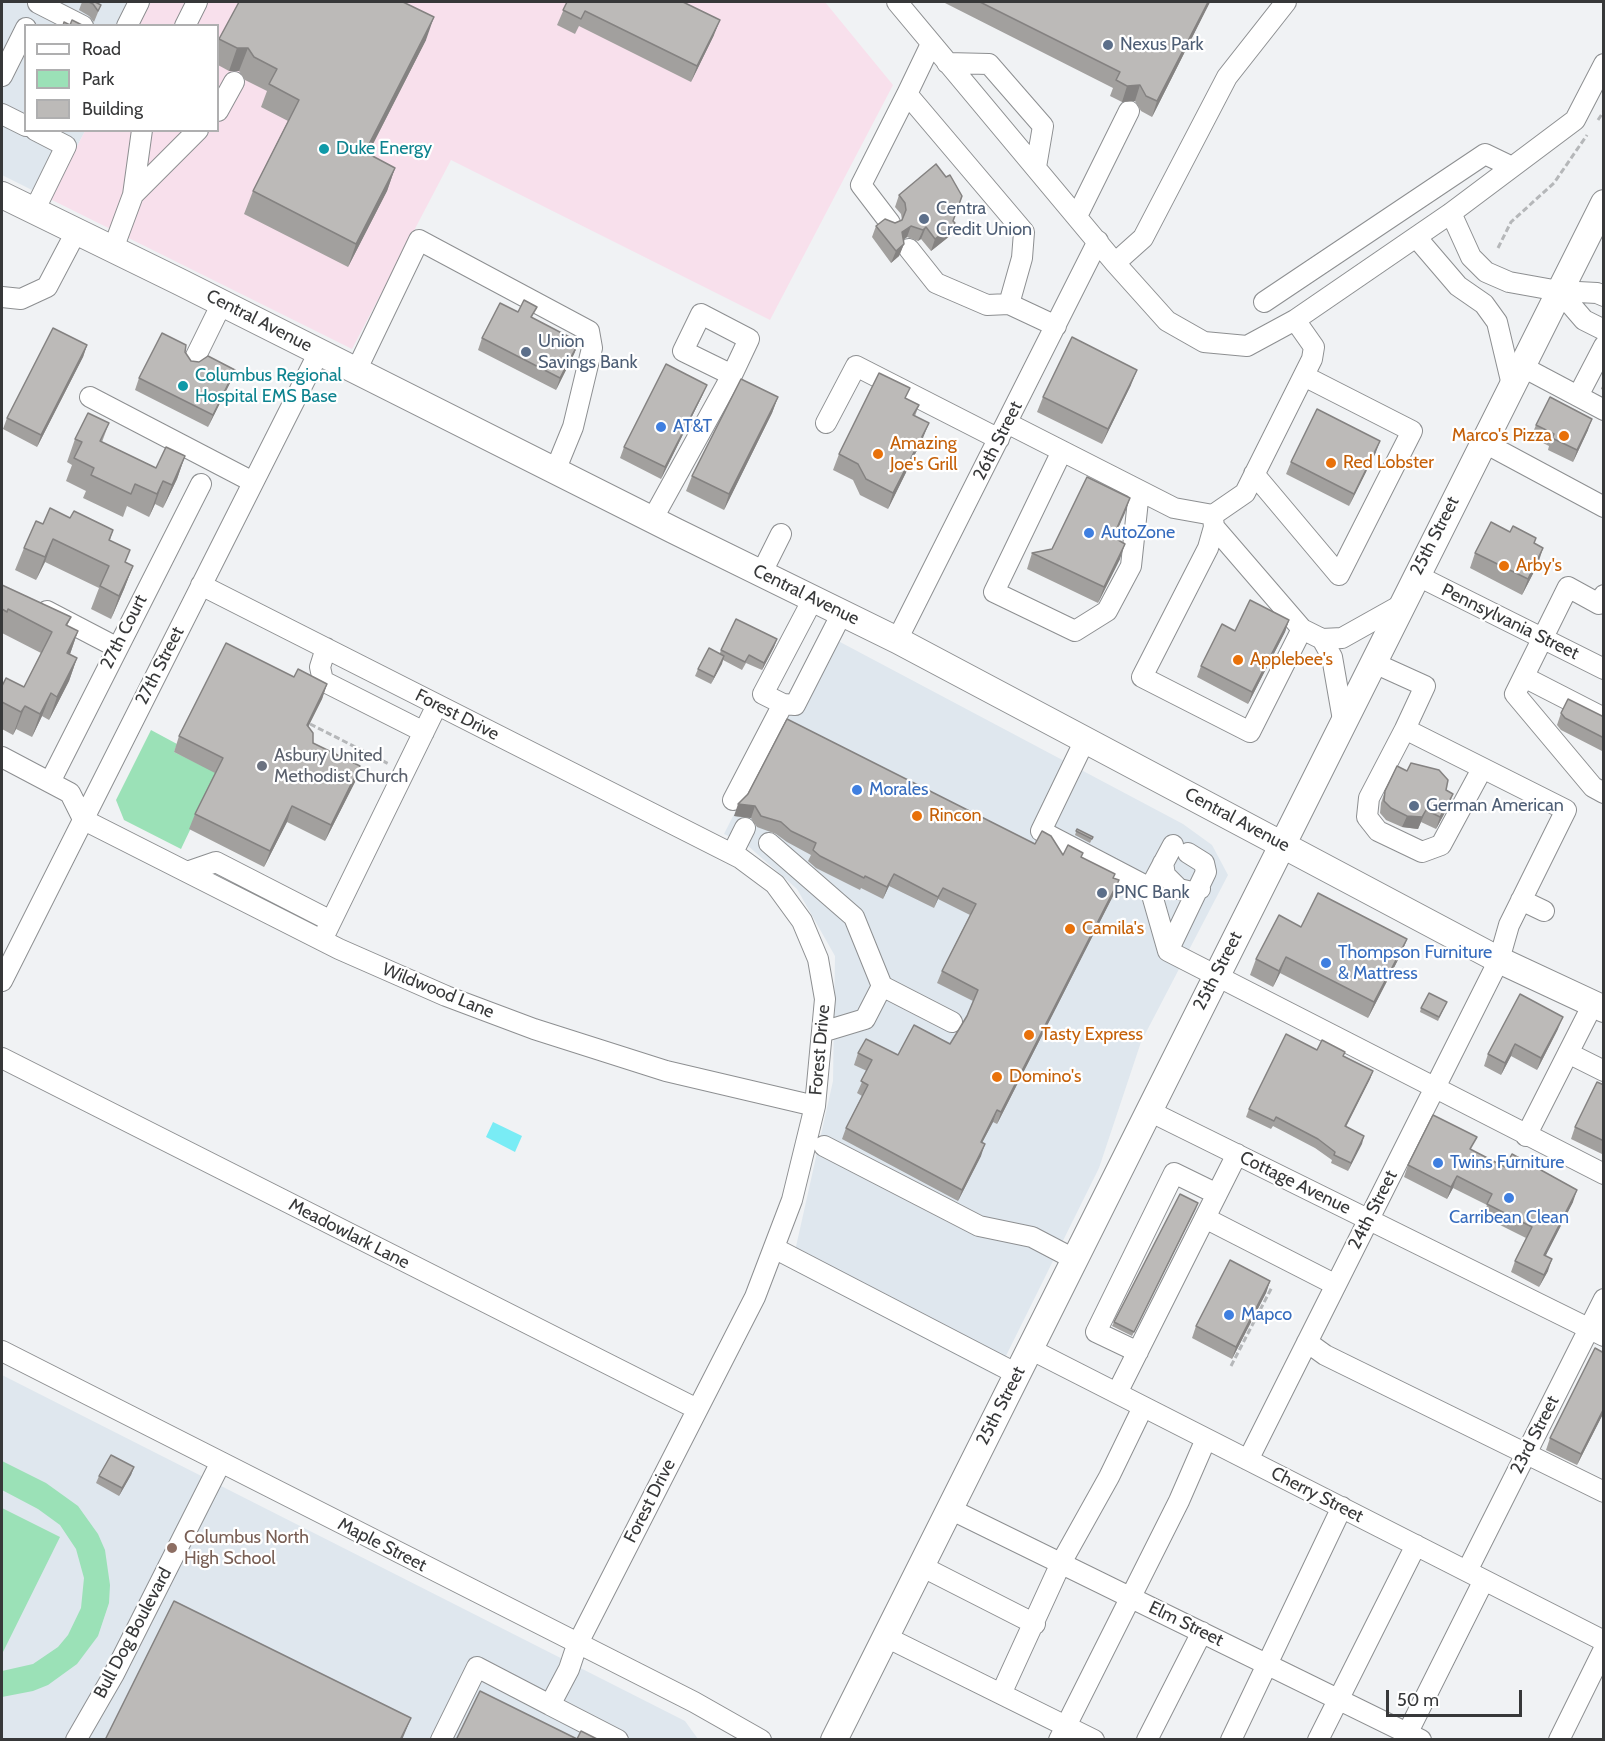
<!DOCTYPE html>
<html>
<head>
<meta charset="utf-8">
<style>
	body { margin:0 }
	#map { position:relative; width:1605px; height:1741px; overflow:hidden; background:#f0f2f4; font-family:Cabin,sans-serif }
	canvas { display:block }
	.frame { position:absolute; inset:0; border:3px solid #373839; pointer-events:none }
	.legend { position:absolute; left:24px; top:24px; width:195px; height:108px; box-sizing:border-box; background:#fff; border:2px solid #afafb0; margin:0; padding:8px 10px; list-style:none; font-size:18px; color:#373839 }
	.legend li { display:flex; align-items:center; gap:12px; height:30px }
	.legend b { width:30px; border:2px solid #afafb0 }
	.scale { position:absolute; left:1386px; top:1690px; width:136px; height:27px; box-sizing:border-box; border:3px solid #373839; border-top:0; padding-left:8px; font-size:18px; line-height:21px; white-space:nowrap; color:#373839; -webkit-text-stroke:4px #fff; paint-order:stroke }
</style>
</head>
<body>
<div id="map">
<canvas width="1605" height="1741"></canvas>
<div class="frame"></div>
<ul class="legend">
<li><b style="height:8px;background:#fff"></b>Road</li>
<li><b style="height:16px;background:#9be1b7"></b>Park</li>
<li><b style="height:16px;background:#bcbab8"></b>Building</li>
</ul>
<div class="scale">50 m</div>
</div>
<script>
const g = document.querySelector('canvas').getContext('2d');
g.lineJoin = 'round';
function paint(path, color) { g.fillStyle = color; g.fill(path, 'evenodd'); }
const poly = rows => new Path2D(rows.map(r => 'M' + r).join(''));
function trace(path, color, width, dash) { g.strokeStyle = color; g.lineWidth = width; g.lineCap = dash ? 'butt' : 'round'; g.setLineDash(dash || []); g.stroke(path); }
function label(font, color, halo, rows, align = 'center') {
  g.font = font + ' Cabin,sans-serif'; g.lineWidth = 4.5; g.setLineDash([]); g.textBaseline = 'middle'; g.strokeStyle = halo; g.fillStyle = color; for (const [text, x, y, turn = 0] of rows) {
    g.save(); g.translate(x, y); g.rotate((+turn || 0) * Math.PI / 180); g.textAlign = isNaN(turn) ? turn : align; if (halo) g.strokeText(text, 0, 0); g.fillText(text, 0, 0); g.restore();
  }
}
paint(poly([
	[2,2,152,2,140,25,26,26,26,130,85,131,50,199,2,175],
	[825,634,1183,824,1212,845,1228,875,1141,1042,1099,1168,996,1376,791,1269,833,1081,835,956,797,889,747,845,724,834],
	[2,1375,685,1721,698,1739,2,1739]
]), '#dfe7ee');
paint(poly([
	[151,2,825,2,893,85,770,320,451,160,352,349,50,199,85,131,218,130,218,26,139,25]
]), '#f8e0ec');
paint(poly([
	[151,730,177,744,174,752,217,773,181,849,124,820,116,800],
	[2,1461,46,1483,78,1506,98,1534,105,1550,110,1585,109,1603,98,1636,77,1664,48,1685,33,1691,2,1697,2,1671,33,1664,58,1647,68,1635,81,1608,84,1578,76,1549,60,1525,38,1509,2,1490],
	[2,1508,60,1537,2,1654]
]), '#9be1b7');
paint(poly([
	[493,1122,522,1136,515,1152,486,1137]
]), '#79ecf5');
const minor = poly([
	[897,2,1115,263,1167,321,1204,342,1247,346,1295,320,1451,213,1575,120,1604,64],
	[38,3,83,26],
	[127,26,139,2],
	[185,26,197,2],
	[931,44,907,94,1024,232,1022,258,1009,304,1056,326],
	[947,63,989,64,1043,126,1036,167],
	[2,76,26,28],
	[218,111,234,82],
	[2,114,26,126],
	[133,195,198,130],
	[34,211,66,146,35,130],
	[1451,213,1471,257,1486,272,1509,282,1559,291,1597,293,1604,296],
	[1077,216,1129,111],
	[890,223,861,185,907,94],
	[1416,237,1458,286,1484,304,1497,322,1512,385],
	[113,249,133,195,142,130],
	[909,249,936,283,987,305,1009,304],
	[1115,263,1143,238,1227,77,1286,2],
	[1559,291,1584,320,1604,330],
	[2,297,21,299,47,287,76,232],
	[1264,302,1485,154,1512,167],
	[193,362,222,303],
	[1521,366,1604,410],
	[356,371,419,240,589,331,592,348,573,427,555,471],
	[1578,396,1604,346],
	[90,397,253,482],
	[826,423,856,366,999,439],
	[1007,423,1174,508,1213,515,1245,493,1312,359,1314,347,1295,320],
	[1483,442,1604,507],
	[1062,451,994,592,1075,631,1107,611,1131,566,1139,491],
	[1254,474,1339,575,1412,431,1304,376],
	[1213,518,1214,527,1302,629,1322,639,1342,638,1401,605],
	[652,520,732,375,749,339,701,314,683,351,732,375],
	[1214,527,1208,548,1142,677,1250,732,1302,629],
	[761,574,781,534],
	[1416,575,1604,669],
	[201,585,740,858,775,884,802,921,818,959,825,999,815,1106,792,1200,755,1297,577,1645,569,1669,550,1705,618,1740],
	[1604,595,1599,604,1568,587,1515,694,1593,787,1604,793],
	[47,611,116,647],
	[1322,639,1332,657,1343,720],
	[897,640,1098,241],
	[326,648,320,667,323,681,424,732],
	[1524,677,1604,718],
	[783,704,763,694,813,599],
	[1405,729,1369,798,1367,817,1378,831,1422,852,1441,845,1482,769],
	[1085,740,1041,831,1150,888],
	[2,757,70,793,83,819,92,824,339,949,446,996,534,1029,666,1071,815,1106],
	[50,782,201,484],
	[733,800,783,704,795,705,842,613],
	[769,843,854,917,882,986,865,1019,822,1032],
	[1188,853,1204,863,1206,872,1168,951,1604,1174],
	[732,854,745,828],
	[1163,863,1165,875,1179,889,1192,892,1200,889],
	[187,872,216,862,331,921],
	[1521,900,1544,911],
	[322,940,437,705],
	[1168,951,1150,888,1173,845],
	[2,981,319,352],
	[882,986,952,1022],
	[1568,1053,1604,1071],
	[2,1058,697,1409],
	[1147,1110,1604,1336],
	[1526,1136,1593,1004],
	[824,1146,979,1226,1032,1237,1074,1259],
	[1205,1218,1336,1285],
	[774,1248,1017,1374],
	[1307,1342,1325,1355,1604,1492],
	[1030,1349,1604,1641],
	[2,1351,694,1702,761,1740],
	[1138,1352,1096,1332,1174,1173,1217,1194],
	[1117,1393,1237,1154],
	[1248,1460,1499,960,1509,925,1566,810,1405,729,1425,686,1372,662],
	[950,1509,1421,1740],
	[921,1566,1035,1624],
	[1467,1571,1604,1299],
	[886,1637,1094,1740],
	[1001,1694,1061,1563,1109,1477,1143,1407],
	[76,1740,114,1674,221,1462],
	[441,1740,477,1667,550,1705],
	[1059,1740,1179,1501,1206,1439],
	[1147,1740,1202,1632],
	[1231,1740,1342,1507],
	[1318,1740,1416,1545],
	[1404,1740,1484,1580],
	[1559,1740,1604,1649]
]);
const major = poly([
	[2,195,180,282,675,531,897,640,1499,960,1604,1009],
	[834,1740,1604,203]
]);
trace(minor, '#8d8f91', 22);
trace(major, '#8d8f91', 28);
trace(poly([
	[1598,120,1604,111],
	[1498,248,1511,222,1554,183,1587,135],
	[310,724,389,764],
	[1231,1366,1272,1287]
]), '#b5b7b9', 3, [6, 3]);
trace(minor, '#fff', 20);
trace(major, '#fff', 26);
paint(poly([
	[82,2,95,2,101,5,94,22,89,16,79,10],
	[567,2,714,35,691,82,579,26,575,34,557,25],
	[943,2,1210,2,1152,117,1141,111,1135,101,1122,102,1110,96,1113,88],
	[219,39,426,40,368,154,395,168,387,191,348,267,244,214,253,191,288,121,261,107,267,91,245,80,239,71,229,71,218,65,218,44],
	[899,195,953,221,955,223,951,235,931,251,921,239,918,241,907,237,903,240,904,244,899,256,891,263,872,237,876,226,895,223,902,220,901,214,895,207],
	[518,312,533,318,579,342,574,354,556,390,478,350,482,338],
	[87,345,83,357,37,447,3,429,7,418],
	[185,352,191,361,231,381,208,427,135,390,139,378],
	[1604,381,1604,390,1601,389],
	[707,385,702,396,661,479,620,458,624,447],
	[1131,385,1102,444,1037,412,1043,397],
	[778,397,772,413,724,510,686,491,692,476],
	[906,399,919,405,915,416,923,438,888,509,860,495,853,480,833,470,839,454],
	[109,423,102,442,156,468,185,456,177,479,163,508,155,504,149,517,127,506,123,517,83,498,86,491,66,481,72,465,67,462,75,439],
	[1536,425,1588,430,1573,462,1548,450,1549,446,1531,437],
	[1376,452,1349,506,1286,474,1291,462],
	[1130,498,1114,538,1120,559,1098,603,1027,569,1032,553,1052,549],
	[70,518,113,530,110,540,126,563,133,566,124,589,111,619,91,609,99,588,45,562,36,580,15,570,24,548,43,524],
	[1534,544,1538,564,1522,595,1470,568,1475,553],
	[2,585,71,617,67,626,78,631,70,654,77,658,69,681,49,720,42,716,32,737,16,729,13,735,2,729,2,686,24,687,41,653,2,633],
	[1289,620,1285,632,1248,704,1197,677,1201,666,1235,631],
	[777,639,774,647,762,670,746,663,742,670,723,660,711,684,695,676,698,669,720,653,721,650],
	[294,677,327,684,322,699,308,727,313,743,355,782,325,841,287,822,264,867,189,829,195,814,215,773,174,752,179,736],
	[1561,713,1604,717,1604,752,1561,730,1557,725],
	[1446,790,1449,805,1436,829,1421,822,1418,829,1402,827,1386,820,1380,813,1381,803,1385,791],
	[748,794,1035,844,1063,855,1082,857,1114,878,1115,892,997,1124,993,1122,982,1143,981,1156,958,1201,842,1139,846,1128,862,1096,857,1093,867,1071,854,1065,858,1053,898,1055,950,1044,967,1016,973,1001,937,983,942,971,970,915,938,899,934,908,889,886,883,899,861,888,860,890,816,868,808,861,811,855,787,842,776,834,757,827,751,818,734,816],
	[1077,829,1093,837,1090,843,1075,835],
	[1301,927,1407,939,1401,954,1368,1018,1280,973,1273,987,1250,975,1256,959],
	[1447,1002,1438,1021,1420,1012,1421,1008],
	[1558,1029,1537,1070,1511,1056,1501,1075,1484,1066,1488,1054],
	[1344,1056,1373,1071,1370,1079,1346,1127,1364,1136,1348,1171,1331,1163,1332,1160,1315,1148,1273,1126,1271,1129,1246,1117,1249,1109],
	[1604,1085,1604,1155,1571,1139,1575,1127],
	[1472,1150,1573,1202,1545,1256,1548,1271,1539,1287,1511,1272,1515,1261,1526,1238,1482,1216,1487,1205,1453,1188,1447,1199,1404,1177,1408,1165],
	[1197,1207,1132,1336,1112,1326,1114,1322],
	[1270,1281,1266,1293,1232,1359,1192,1338,1196,1326],
	[1604,1353,1604,1412,1577,1465,1546,1450,1550,1438],
	[134,1467,131,1475,119,1496,96,1483,99,1476]
]), '#a2a09e');
paint(poly([
	[1208,2,1210,2,1152,117,1157,101],
	[434,17,426,40,357,175,365,152],
	[720,20,714,35,691,82,697,66],
	[237,48,248,48,239,71,229,71],
	[1140,85,1135,101,1122,102,1127,86],
	[395,168,387,191,348,267,356,244],
	[955,223,951,235,931,251,935,239],
	[911,226,907,237,898,244,902,232],
	[926,227,921,239,918,241,923,230],
	[904,244,899,256,891,263,896,251],
	[579,342,574,354,556,390,560,378],
	[87,345,83,357,37,447,41,435],
	[235,370,231,381,208,427,213,415],
	[1137,370,1131,385,1102,444,1108,429],
	[707,385,702,396,661,479,665,467],
	[778,397,772,413,724,510,729,494],
	[1592,419,1588,430,1573,462,1577,450],
	[929,423,923,438,888,509,893,493],
	[1380,441,1376,452,1349,506,1354,494],
	[185,456,177,479,163,508,172,485],
	[163,481,155,504,149,517,157,494],
	[1130,498,1125,513,1107,553,1113,537],
	[53,539,45,562,36,580,45,557],
	[1125,544,1120,559,1098,603,1104,587],
	[1543,548,1538,564,1522,595,1528,579],
	[133,566,124,589,111,619,119,596],
	[1289,620,1285,632,1248,704,1252,692],
	[78,631,70,654,67,653],
	[777,639,774,647,762,670,764,663],
	[724,656,722,664,711,684,714,677],
	[77,658,69,681,49,720,57,697],
	[327,684,322,699,301,741,307,725],
	[51,693,42,716,32,737,40,714],
	[25,706,16,729,13,735,21,712],
	[360,766,355,782,325,841,331,825],
	[1453,794,1449,805,1436,829,1440,817],
	[738,804,755,806,751,818,734,816],
	[292,806,287,822,264,867,270,851],
	[1426,810,1418,829,1402,827,1407,816],
	[894,874,889,886,883,899,887,887],
	[1119,880,1115,892,997,1124,1001,1112],
	[943,888,938,899,934,908,938,897],
	[1407,939,1401,954,1368,1018,1374,1002],
	[1286,957,1280,973,1273,987,1279,971],
	[1563,1017,1558,1029,1537,1070,1541,1058],
	[1515,1044,1511,1056,1501,1075,1505,1063],
	[1373,1071,1370,1079,1342,1134,1345,1126],
	[997,1110,993,1122,976,1154,981,1142],
	[1364,1136,1362,1144,1348,1171,1351,1163],
	[985,1144,981,1156,958,1201,962,1190],
	[1457,1176,1453,1188,1447,1199,1451,1187],
	[1577,1190,1573,1202,1540,1267,1544,1255],
	[1552,1259,1548,1271,1539,1287,1544,1275],
	[1270,1281,1266,1293,1232,1359,1236,1347],
	[1604,1408,1604,1412,1577,1465,1581,1454],
	[134,1467,131,1475,119,1496,122,1488],
	[411,1718,402,1740,400,1740]
]), '#848281');
const building = poly([
	[89,2,95,2,101,5,98,11,93,4,89,2],
	[239,2,403,2,434,17,365,152,395,168,356,244,253,191,299,100,269,84,277,69,254,57,248,48,237,48,219,39,239,2],
	[567,2,683,2,720,20,697,66,585,11,581,19,563,10,567,2],
	[980,2,1208,2,1157,101,1146,96,1140,85,1127,86,1116,80,1120,72,980,2],
	[72,20,82,25,91,25,63,26,64,22,70,25,72,20],
	[936,164,946,177,950,175,962,196,953,221,955,223,935,239,926,227,923,230,911,226,902,232,904,244,896,251,876,226,885,219,895,223,902,220,906,210,905,203,899,195,936,164],
	[524,300,537,307,531,317,579,342,560,378,482,338,500,303,518,312,524,300],
	[53,328,87,345,41,435,7,418,53,328],
	[162,333,186,345,185,352,191,361,199,362,208,356,235,370,213,415,139,378,162,333],
	[1072,337,1137,370,1108,429,1043,397,1072,337],
	[666,364,707,385,665,467,624,447,666,364],
	[879,373,910,388,905,398,919,405,913,415,929,423,893,493,866,479,858,464,839,454,879,373],
	[741,379,778,397,729,494,692,476,741,379],
	[1550,397,1592,419,1577,450,1552,438,1554,434,1536,425,1550,397],
	[1317,409,1380,441,1354,494,1291,462,1317,409],
	[88,413,109,423,100,441,156,468,166,447,185,456,172,485,163,481,157,494,135,484,131,494,91,475,94,468,74,458,82,442,75,439,88,413],
	[1087,477,1130,498,1113,537,1125,544,1104,587,1032,553,1052,549,1087,477],
	[50,508,70,518,74,511,113,530,109,540,130,550,125,562,133,566,119,596,100,586,109,566,53,539,45,557,24,548,36,521,43,524,50,508],
	[1491,522,1510,532,1513,526,1536,538,1534,543,1543,548,1528,579,1475,553,1491,522],
	[2,585,71,617,66,625,78,631,67,653,77,658,57,697,51,693,40,714,25,706,21,712,2,702,2,686,6,678,24,687,52,632,8,609,7,612,2,609,2,585],
	[1250,600,1289,620,1252,692,1201,666,1222,624,1235,631,1250,600],
	[736,619,777,639,764,663,749,655,745,662,721,650,736,619],
	[226,643,294,677,298,669,327,684,307,725,313,733,313,743,360,766,331,825,292,806,270,851,195,814,223,758,179,736,226,643],
	[709,648,724,656,714,677,698,669,709,648],
	[1568,699,1604,717,1604,738,1565,718,1561,713,1568,699],
	[787,719,1035,844,1042,831,1051,836,1063,855,1068,845,1083,853,1081,857,1115,874,1113,878,1119,880,1001,1112,997,1110,981,1142,985,1144,962,1190,846,1128,868,1085,861,1081,872,1060,858,1053,866,1039,898,1055,914,1025,950,1044,967,1016,978,990,942,971,976,904,943,888,938,897,894,874,887,887,865,876,864,878,820,856,813,850,816,843,791,831,781,822,761,816,755,806,738,804,748,794,787,719],
	[1411,763,1439,770,1448,780,1446,790,1453,794,1440,817,1426,810,1422,817,1407,816,1391,808,1384,801,1385,791,1397,766,1407,771,1411,763],
	[1077,829,1093,837,1092,839,1076,831,1077,829],
	[1318,893,1407,939,1374,1002,1286,957,1279,971,1256,959,1279,915,1301,927,1318,893],
	[1429,993,1447,1002,1439,1017,1421,1008,1429,993],
	[1520,994,1563,1017,1541,1058,1515,1044,1505,1063,1488,1054,1520,994],
	[1286,1034,1317,1050,1322,1040,1345,1052,1343,1056,1373,1071,1345,1126,1364,1136,1351,1163,1334,1155,1335,1152,1318,1139,1276,1117,1274,1121,1249,1109,1286,1034],
	[1597,1082,1604,1085,1604,1141,1575,1127,1597,1082],
	[1433,1115,1477,1137,1470,1149,1505,1167,1512,1154,1577,1190,1544,1255,1552,1259,1544,1275,1515,1261,1532,1227,1487,1204,1492,1194,1457,1176,1451,1187,1408,1165,1433,1115],
	[1180,1194,1198,1203,1134,1332,1114,1322,1180,1194],
	[1230,1260,1270,1281,1236,1347,1196,1326,1230,1260],
	[1595,1348,1604,1353,1604,1408,1581,1454,1550,1438,1595,1348],
	[111,1455,134,1467,122,1488,99,1476,111,1455],
	[174,1601,411,1718,400,1740,105,1740,174,1601],
	[480,1691,577,1739,581,1731,599,1740,456,1740,480,1691]
]);
paint(building, '#bcbab8');
trace(building, '#848281', 1.5);
for (const [x, y, r, color] of [
	[1108,45,6,"#5c6f8a"],
	[324,149,6,"#0f9aa8"],
	[924,219,6,"#5c6f8a"],
	[526,352,6,"#5c6f8a"],
	[183,386,6,"#0f9aa8"],
	[661,427,6,"#3f7fe0"],
	[1564,436,6,"#e8710a"],
	[878,454,6,"#e8710a"],
	[1331,463,6,"#e8710a"],
	[1089,533,6,"#3f7fe0"],
	[1504,566,6,"#e8710a"],
	[1238,660,6,"#e8710a"],
	[262,766,6,"#6b7280"],
	[857,790,6,"#3f7fe0"],
	[1414,806,6,"#5c6f8a"],
	[917,816,6,"#e8710a"],
	[1102,893,6,"#5c6f8a"],
	[1070,929,6,"#e8710a"],
	[1326,963,6,"#3f7fe0"],
	[1029,1035,6,"#e8710a"],
	[997,1077,6,"#e8710a"],
	[1438,1163,6,"#3f7fe0"],
	[1509,1198,6,"#3f7fe0"],
	[1229,1315,6,"#3f7fe0"],
	[172,1548,6,"#8d6e63"]
]) { const dot = new Path2D(); dot.arc(x, y, r, 0, 2 * Math.PI); g.fillStyle = color; g.fill(dot); trace(dot, '#fff', 2); }
label('18px', '#4e5e75', '#fff', [
	["Nexus Park",1120,45],
	["Centra",936,209],
	["Credit Union",936,230],
	["Union",538,342],
	["Savings Bank",538,363],
	["German American",1426,806],
	["PNC Bank",1114,893]
], 'left');
label('18px', '#0d838f', '#fff', [
	["Duke Energy",336,149],
	["Columbus Regional",195,376],
	["Hospital EMS Base",195,397]
], 'left');
label('18px', '#373839', '#fff', [
	["Central Avenue",259,321,27],
	["26th Street",998,441,-63],
	["25th Street",1435,536,-63],
	["Central Avenue",806,595,26],
	["Pennsylvania Street",1510,622,26],
	["27th Court",124,632,-63],
	["27th Street",160,666,-63],
	["Forest Drive",457,715,27],
	["Central Avenue",1237,820,28],
	["25th Street",1218,971,-63],
	["Wildwood Lane",438,991,22],
	["Forest Drive",820,1050,-85],
	["Cottage Avenue",1295,1183,26],
	["24th Street",1373,1210,-63],
	["Meadowlark Lane",349,1234,27],
	["25th Street",1001,1406,-63],
	["23rd Street",1535,1435,-63],
	["Cherry Street",1317,1495,27],
	["Forest Drive",650,1501,-63],
	["Maple Street",382,1545,27],
	["Elm Street",1186,1624,26],
	["Bull Dog Boulevard",133,1633,-62]
]);
label('18px', '#366cbe', '#fff', [
	["AT&T",673,427],
	["AutoZone",1101,533],
	["Morales",869,790],
	["Thompson Furniture",1338,953],
	["& Mattress",1338,974],
	["Twins Furniture",1450,1163],
	["Carribean Clean",1509,1218,"center"],
	["Mapco",1241,1315]
], 'left');
label('18px', '#c56008', '#fff', [
	["Marco's Pizza",1552,436,"right"],
	["Amazing",890,444],
	["Joe's Grill",890,465],
	["Red Lobster",1343,463],
	["Arby's",1516,566],
	["Applebee's",1250,660],
	["Rincon",929,816],
	["Camila's",1082,929],
	["Tasty Express",1041,1035],
	["Domino's",1009,1077]
], 'left');
label('18px', '#5b616d', '#fff', [
	["Asbury United",274,756],
	["Methodist Church",274,777]
], 'left');
label('18px', '#785e54', '#fff', [
	["Columbus North",184,1538],
	["High School",184,1559]
], 'left');
</script>
</body>
</html>
